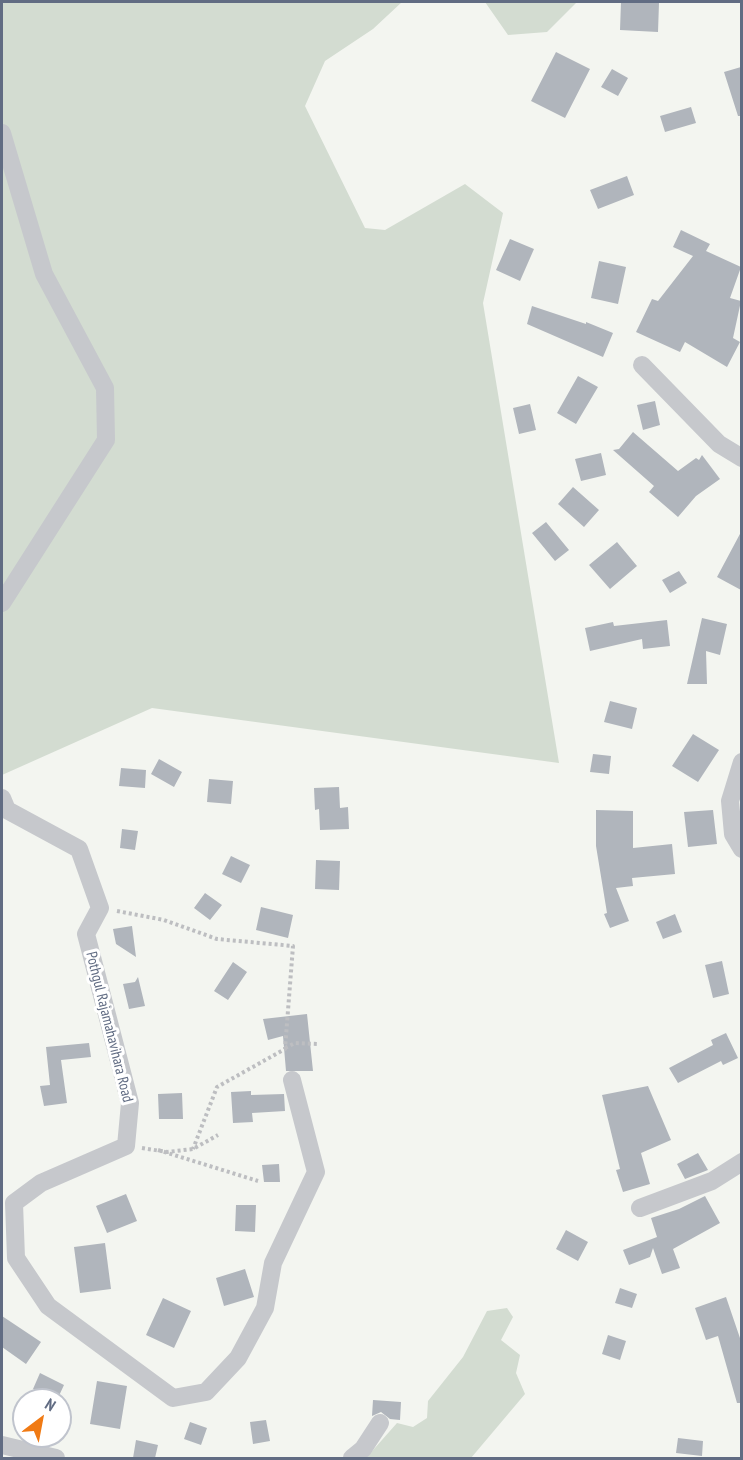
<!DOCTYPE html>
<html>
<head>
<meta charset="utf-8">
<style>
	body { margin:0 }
	#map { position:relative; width:743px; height:1460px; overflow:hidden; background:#f3f5f0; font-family:"PT Sans Narrow",sans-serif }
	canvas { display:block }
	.frame { position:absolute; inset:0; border:3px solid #616c83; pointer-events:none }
	.north { position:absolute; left:12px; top:1388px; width:60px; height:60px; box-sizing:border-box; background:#fff; border:2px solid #c0c4cd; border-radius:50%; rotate:32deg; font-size:16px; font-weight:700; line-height:24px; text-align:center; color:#616c83 }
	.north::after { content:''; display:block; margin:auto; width:21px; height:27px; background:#f07a14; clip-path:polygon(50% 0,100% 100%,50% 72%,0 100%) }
</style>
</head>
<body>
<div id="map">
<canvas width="743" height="1460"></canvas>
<div class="frame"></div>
<div class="north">N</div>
</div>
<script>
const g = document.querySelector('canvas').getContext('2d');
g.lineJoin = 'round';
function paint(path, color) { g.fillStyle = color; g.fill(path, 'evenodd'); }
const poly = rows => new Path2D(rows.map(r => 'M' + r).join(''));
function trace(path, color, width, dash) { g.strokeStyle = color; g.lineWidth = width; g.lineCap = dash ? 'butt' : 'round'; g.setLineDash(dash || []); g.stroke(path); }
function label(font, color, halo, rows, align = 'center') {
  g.font = font + ' "PT Sans Narrow",sans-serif'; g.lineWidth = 6; g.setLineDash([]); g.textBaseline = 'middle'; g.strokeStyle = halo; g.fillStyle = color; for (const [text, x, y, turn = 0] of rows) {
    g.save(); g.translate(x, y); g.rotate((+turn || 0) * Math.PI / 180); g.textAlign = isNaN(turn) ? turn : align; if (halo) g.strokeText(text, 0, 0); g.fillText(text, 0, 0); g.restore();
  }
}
paint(poly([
	[2,2,402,2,373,29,325,61,305,106,365,228,385,230,465,184,503,213,483,303,559,763,152,708,2,775],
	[485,2,577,2,547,32,508,35],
	[507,1308,513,1317,501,1340,520,1355,516,1373,525,1394,471,1458,366,1458,397,1423,413,1427,427,1418,428,1401,463,1357,487,1311]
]), '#d3dcd1');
paint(poly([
	[621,2,659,3,658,32,620,30],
	[556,52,590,69,565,118,531,101],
	[741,67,741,116,738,116,724,72],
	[612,69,628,78,618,96,601,87],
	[691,107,696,123,665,132,660,116],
	[627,176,634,195,598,209,590,190],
	[681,230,710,244,706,251,741,267,730,298,741,301,733,338,740,342,727,367,685,342,680,352,636,332,652,299,658,301,693,256,673,247],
	[510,239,534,249,520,281,496,270],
	[599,261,626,267,618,304,591,298],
	[532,306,586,324,586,322,613,333,603,357,527,324],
	[578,376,598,387,576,424,557,413],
	[655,401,660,425,643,430,637,405],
	[530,404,536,430,519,434,513,408],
	[633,432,678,471,696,458,699,460,702,455,720,479,696,496,678,517,649,492,654,486,613,450,619,449],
	[601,453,606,475,581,481,575,459],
	[573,487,599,510,584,527,558,504],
	[546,522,569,550,555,561,532,533],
	[741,532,741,590,717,577],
	[617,542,637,566,610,589,589,565],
	[679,571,687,583,670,593,662,580],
	[702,618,727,624,720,655,706,651,707,684,687,684],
	[667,620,670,646,643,649,642,639,590,651,585,628,613,622,614,626],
	[610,701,637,708,632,729,604,722],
	[693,734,719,750,698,782,672,766],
	[593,754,611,756,609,774,590,772],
	[159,759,182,772,174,787,151,774],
	[121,768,146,770,145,788,119,786],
	[209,779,233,781,231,804,207,802],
	[339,787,340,808,348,807,349,829,320,830,319,809,315,810,314,788],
	[596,810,633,811,633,848,672,844,675,874,632,878,633,886,616,888,629,921,610,928,604,914,607,913,596,846],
	[713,810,717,844,688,847,684,812],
	[122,829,138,831,135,850,120,848],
	[231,856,250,865,241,883,222,874],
	[316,860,340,861,339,890,315,889],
	[205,893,222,905,210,920,194,908],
	[261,907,293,915,288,938,256,930],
	[675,914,682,932,663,939,656,922],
	[132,926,136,957,116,944,113,929],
	[722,961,729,994,713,998,705,965],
	[233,962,247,972,228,1000,214,991],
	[138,977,145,1006,129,1009,123,984,135,982],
	[307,1014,313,1071,286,1071,283,1036,268,1040,263,1019],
	[726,1033,738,1058,723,1065,721,1061,678,1083,669,1068,713,1045,711,1040],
	[89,1043,91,1057,61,1060,67,1103,44,1106,40,1086,50,1085,46,1047],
	[648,1086,671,1140,641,1153,650,1184,623,1192,616,1170,620,1169,602,1095],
	[251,1091,251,1095,284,1094,285,1111,252,1113,253,1122,233,1123,231,1092],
	[182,1093,183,1119,159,1119,158,1094],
	[698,1153,708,1170,685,1179,677,1164],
	[279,1164,280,1182,264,1182,262,1165],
	[126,1194,137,1221,107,1233,96,1206],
	[705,1196,720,1223,673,1249,680,1268,662,1274,653,1248,650,1257,629,1265,623,1250,657,1237,651,1218,679,1209],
	[236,1205,256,1205,255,1232,235,1231],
	[566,1230,588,1242,578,1261,556,1249],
	[105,1243,111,1289,80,1293,74,1247],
	[245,1269,254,1297,224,1306,216,1278],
	[620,1288,637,1294,632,1308,615,1303],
	[726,1297,741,1341,741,1403,737,1403,718,1336,706,1340,695,1308],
	[163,1298,191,1311,174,1348,146,1335],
	[2,1316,41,1342,26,1364,2,1347],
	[608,1335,626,1341,620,1360,602,1354],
	[40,1373,64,1385,57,1400,33,1389],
	[97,1381,127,1386,120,1429,90,1424],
	[373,1400,401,1402,400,1420,390,1419,381,1412,372,1416],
	[266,1420,270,1441,253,1444,250,1422],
	[190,1422,207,1428,201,1445,184,1439],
	[678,1438,703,1441,702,1456,676,1453],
	[136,1440,158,1445,155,1458,133,1458]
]), '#b0b5bc');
trace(poly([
	[117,911,164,920,217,939,293,946,285,1049,217,1087,193,1149],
	[285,1048,295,1043,319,1044],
	[142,1148,167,1152,193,1149,218,1135],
	[158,1150,258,1181]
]), '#bdbec1', 4, [3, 3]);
trace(poly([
	[2,133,44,274,105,388,106,440,2,603],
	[642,365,719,444,742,458],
	[742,762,730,801,733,834,742,849],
	[2,798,7,810,79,849,100,908,86,934,130,1103,126,1146,41,1183,14,1203,16,1258],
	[640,1208,712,1181,742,1162],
	[16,1258,48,1306,173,1398,206,1392,238,1358,265,1308,273,1263,316,1172,292,1080],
	[2,1445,56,1458],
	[352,1458,363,1449,380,1423]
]), '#c6c8cc', 18);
label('15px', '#616c83', '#fff', [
	["Pothgul Rajamahavihara Road",109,1027,76]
]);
</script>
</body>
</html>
